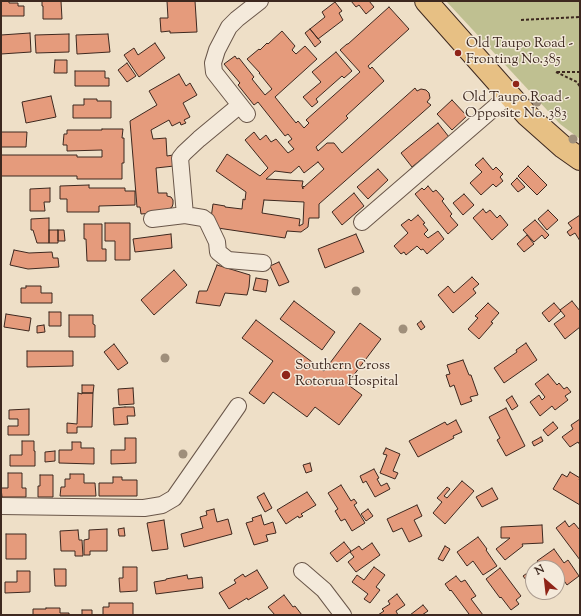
<!DOCTYPE html>
<html>
<head>
<meta charset="utf-8">
<style>
	body { margin:0 }
	#map { position:relative; width:581px; height:616px; overflow:hidden; background:#eedfc7; font-family:"Sorts Mill Goudy",serif }
	canvas { display:block }
	.frame { position:absolute; inset:0; border:2px solid #3d281f; pointer-events:none }
	.north { position:absolute; left:525px; top:560px; width:40px; height:40px; box-sizing:border-box; background:#f4eadb; border:1px solid #ab9c90; border-radius:50%; rotate:332deg; font-size:11px; font-weight:700; line-height:16px; text-align:center; color:#3d281f }
	.north::after { content:''; display:block; margin:auto; width:14px; height:18px; background:#8f2418; clip-path:polygon(50% 0,100% 100%,50% 72%,0 100%) }
</style>
</head>
<body>
<div id="map">
<canvas width="581" height="616"></canvas>
<div class="frame"></div>
<div class="north">N</div>
</div>
<script>
const g = document.querySelector('canvas').getContext('2d');
g.lineJoin = 'round';
function paint(path, color) { g.fillStyle = color; g.fill(path, 'evenodd'); }
const poly = rows => new Path2D(rows.map(r => 'M' + r).join(''));
function trace(path, color, width, dash) { g.strokeStyle = color; g.lineWidth = width; g.lineCap = dash ? 'butt' : 'round'; g.setLineDash(dash || []); g.stroke(path); }
function label(font, color, halo, rows, align = 'center') {
  g.font = font + ' "Sorts Mill Goudy",serif'; g.lineWidth = 3; g.setLineDash([]); g.textBaseline = 'middle'; g.strokeStyle = halo; g.fillStyle = color; for (const [text, x, y, turn = 0] of rows) {
    g.save(); g.translate(x, y); g.rotate((+turn || 0) * Math.PI / 180); g.textAlign = isNaN(turn) ? turn : align; if (halo) g.strokeText(text, 0, 0); g.fillText(text, 0, 0); g.restore();
  }
}
paint(poly([
	[446,1,580,1,580,139,560,124]
]), '#bfc091');
const building = poly([
	[1,1,9,1,9,3,18,3,18,6,24,6,24,16,1,16,1,1],
	[42,1,61,1,62,19,43,19,43,6,42,6,42,1],
	[167,1,195,1,197,32,170,33,170,31,161,32,160,18,168,18,167,1],
	[351,1,369,1,374,7,366,14,359,5,356,7,351,1],
	[335,2,342,11,339,13,343,20,318,39,310,29,325,17,322,12,335,2],
	[389,7,409,29,368,66,370,69,372,67,384,81,346,116,348,118,316,147,318,151,327,143,334,143,342,153,415,88,417,91,421,89,426,90,429,93,430,98,427,102,431,105,319,204,319,218,309,218,308,227,301,232,287,231,285,238,211,227,211,218,213,204,225,206,225,207,242,209,243,199,245,200,246,192,216,171,227,154,260,176,268,168,245,140,254,132,260,140,266,135,271,142,276,139,288,153,294,149,288,142,292,139,288,134,285,136,258,102,254,105,238,85,240,83,224,64,235,56,237,59,239,58,254,77,252,79,265,95,272,89,259,73,260,73,247,59,259,49,260,50,267,43,268,44,282,31,295,46,292,50,296,54,305,46,317,59,275,97,296,123,298,121,304,128,309,123,306,120,360,72,340,50,347,44,348,44,389,7],
	[318,162,324,169,304,187,303,186,303,189,302,186,303,181,266,179,275,171,291,173,299,166,304,173,318,162],
	[264,200,304,202,303,224,299,226,300,219,262,213,264,200],
	[310,29,321,42,315,47,305,33,310,29],
	[30,33,31,52,1,54,1,35,30,33],
	[69,34,69,52,36,53,35,35,69,34],
	[108,34,110,52,77,54,76,35,108,34],
	[155,43,165,58,139,77,124,55,134,48,138,55,155,43],
	[336,52,352,71,344,78,342,76,316,99,318,102,312,107,303,97,321,82,312,72,336,52],
	[55,60,67,60,67,73,54,73,55,60],
	[127,63,136,76,127,82,118,70,127,63],
	[75,71,105,71,105,78,109,78,109,86,75,86,75,71],
	[179,74,186,86,190,83,197,95,183,103,190,117,184,120,186,123,181,125,180,122,172,126,169,120,151,130,153,139,166,138,167,156,173,155,174,166,156,168,158,193,167,193,167,196,171,197,173,200,173,204,172,207,169,209,153,213,141,214,140,207,137,207,130,121,157,105,149,91,179,74],
	[51,96,56,117,26,123,22,102,51,96],
	[84,99,97,99,97,101,111,101,111,118,73,118,73,105,84,105,84,99],
	[452,100,467,116,452,130,437,114,452,100],
	[438,123,449,137,412,167,401,153,438,123],
	[102,129,123,129,122,138,124,138,124,163,122,163,122,179,77,179,77,176,1,176,1,155,77,155,77,157,102,157,102,150,67,151,67,145,63,145,64,134,67,134,67,130,102,130,102,129],
	[1,132,27,132,26,147,1,147,1,132],
	[483,158,493,170,496,167,503,174,500,177,503,181,496,187,493,184,481,195,470,183,482,172,475,165,483,158],
	[528,166,547,185,537,195,518,176,528,166],
	[378,169,388,180,368,199,357,187,378,169],
	[517,178,525,187,518,192,511,184,517,178],
	[89,185,89,188,125,188,125,191,135,191,135,205,99,206,99,212,67,212,67,199,60,199,60,186,89,185],
	[428,186,433,192,436,190,444,199,442,201,452,214,450,216,458,225,448,234,415,194,422,188,424,190,428,186],
	[50,188,50,202,44,202,45,211,30,211,30,189,50,188],
	[354,193,364,206,342,225,332,212,354,193],
	[464,194,474,205,463,215,453,203,464,194],
	[483,209,486,213,490,210,497,218,500,215,508,225,492,240,473,218,483,209],
	[548,210,558,220,547,230,538,219,548,210],
	[418,215,425,223,423,224,428,230,424,234,428,238,438,231,444,239,427,254,423,249,421,250,417,246,406,255,404,252,401,254,394,246,408,233,401,225,409,219,411,221,418,215],
	[580,215,580,241,575,233,570,236,567,232,572,228,568,223,580,215],
	[49,218,49,243,37,243,33,230,31,230,31,219,49,218],
	[535,220,549,235,545,239,542,235,534,242,523,230,535,220],
	[105,223,130,223,130,260,115,260,115,241,105,241,105,223],
	[84,224,102,224,102,249,106,249,106,261,87,261,86,239,84,239,84,224],
	[49,230,58,230,58,243,49,243,49,230],
	[58,230,64,230,65,241,58,241,58,230],
	[171,234,172,248,135,252,133,239,171,234],
	[356,234,364,252,325,268,318,249,356,234],
	[527,235,534,244,524,252,517,244,527,235],
	[14,250,29,253,52,252,53,258,58,258,59,267,28,269,10,265,14,250],
	[279,262,289,282,279,286,270,266,279,262],
	[217,265,250,275,249,287,247,295,225,293,220,306,196,303,199,291,207,291,217,265],
	[174,270,187,285,154,315,141,300,174,270],
	[472,277,479,284,473,289,476,293,453,313,438,295,448,286,454,293,472,277],
	[256,278,268,280,266,292,253,290,256,278],
	[26,286,41,286,41,293,52,293,52,303,21,303,21,288,26,288,26,286],
	[294,301,335,332,322,350,280,319,294,301],
	[572,301,580,311,580,327,565,339,554,324,565,316,560,310,572,301],
	[488,303,499,313,491,322,493,323,479,339,468,329,478,318,475,316,488,303],
	[554,303,561,311,549,322,542,313,554,303],
	[49,312,61,312,61,326,49,326,49,312],
	[6,314,31,318,29,331,4,327,6,314],
	[69,315,93,315,93,324,95,325,95,337,69,337,69,315],
	[256,320,324,371,360,323,381,339,347,384,362,395,339,425,315,407,307,417,273,392,264,404,249,393,273,361,242,338,256,320],
	[421,321,425,327,421,330,417,324,421,321],
	[44,325,45,332,37,333,37,326,44,325],
	[526,343,537,360,504,383,494,368,517,352,516,350,526,343],
	[114,344,128,363,118,370,104,352,114,344],
	[27,351,73,351,73,366,27,367,27,351],
	[463,360,469,375,471,375,478,395,470,397,472,401,461,405,454,385,450,387,446,375,450,374,447,365,463,360],
	[548,374,557,385,559,383,564,389,567,387,571,392,565,396,568,400,555,410,552,406,540,416,530,402,539,395,542,400,545,397,535,384,548,374],
	[82,385,94,385,93,393,82,393,82,385],
	[133,388,134,404,119,405,118,389,133,388],
	[78,393,82,394,82,393,93,393,92,427,77,427,77,433,67,433,67,423,77,424,78,393],
	[512,396,518,406,512,410,506,400,512,396],
	[125,407,134,407,135,416,127,416,128,424,114,425,113,408,125,407],
	[506,408,525,446,506,456,497,440,500,438,489,417,506,408],
	[29,409,29,435,8,435,8,426,18,426,18,419,9,419,9,410,29,409],
	[580,419,580,445,578,442,570,447,562,437,573,429,571,425,580,419],
	[456,420,462,432,453,436,454,438,418,457,409,441,445,422,447,425,456,420],
	[553,422,558,428,548,436,543,430,553,422],
	[541,437,543,441,534,446,532,442,541,437],
	[125,438,136,438,136,463,111,464,111,450,125,450,125,438],
	[22,441,34,441,34,451,35,451,35,466,10,466,10,455,22,455,22,441],
	[72,442,81,442,81,448,94,448,94,464,59,463,59,450,72,450,72,442],
	[386,448,400,454,393,471,398,473,395,479,380,473,387,455,383,454,386,448],
	[55,451,55,461,45,462,45,452,55,451],
	[310,463,312,471,306,473,303,465,310,463],
	[374,469,379,478,377,479,381,486,387,483,390,489,375,497,366,481,363,483,360,476,374,469],
	[570,472,580,478,579,480,580,480,580,505,553,489,562,474,567,477,570,472],
	[8,473,22,473,22,488,26,488,26,497,2,497,1,488,8,488,8,473],
	[70,474,84,474,84,483,95,483,96,496,60,496,61,487,65,487,65,479,70,479,70,474],
	[40,475,53,475,53,497,38,497,38,486,40,486,40,475],
	[113,477,122,477,122,480,137,480,137,496,99,496,99,483,113,483,113,477],
	[462,481,474,491,445,524,433,513,442,502,437,498,447,487,450,489,444,496,447,498,462,481],
	[341,485,351,501,354,499,357,503,354,505,365,523,352,531,345,519,341,521,335,511,338,509,328,493,341,485],
	[492,488,498,499,482,507,476,497,492,488],
	[307,492,316,505,301,514,303,516,299,518,298,516,286,524,277,510,307,492],
	[264,493,272,508,265,512,257,497,264,493],
	[417,505,422,516,414,520,422,536,409,542,402,528,393,532,387,519,417,505],
	[214,509,217,522,228,519,232,534,184,547,181,534,203,528,200,517,207,515,206,511,214,509],
	[368,509,373,516,366,521,361,514,368,509],
	[261,515,264,525,273,522,276,533,266,535,268,541,254,545,246,523,253,521,252,518,261,515],
	[164,520,168,549,152,551,147,523,164,520],
	[565,521,569,527,574,523,579,529,580,528,580,560,556,528,565,521],
	[542,525,543,543,522,544,523,546,505,560,496,549,510,538,501,538,501,527,542,525],
	[124,528,125,536,119,536,118,529,124,528],
	[107,529,107,551,90,551,90,555,84,555,84,540,89,539,89,530,107,529],
	[78,530,79,540,82,540,83,556,75,556,75,551,61,551,60,531,78,530],
	[6,534,26,534,26,559,6,559,6,534],
	[478,537,487,549,486,550,497,566,483,575,473,561,467,566,457,552,478,537],
	[344,542,351,551,337,562,330,553,344,542],
	[372,543,380,555,356,572,348,562,354,557,350,552,359,546,362,550,372,543],
	[445,546,450,549,443,561,438,559,445,546],
	[554,549,564,563,568,560,579,576,567,585,558,572,557,573,557,568,534,568,539,564,537,561,554,549],
	[123,567,137,567,137,591,120,592,119,578,123,578,123,567],
	[374,567,385,575,376,587,380,590,370,603,364,599,368,594,352,582,357,575,364,580,374,567],
	[500,568,521,596,516,600,519,604,511,610,501,597,500,598,486,579,500,568],
	[54,569,66,569,66,586,55,586,54,569],
	[533,569,533,589,523,576,533,569],
	[257,570,268,588,248,600,247,598,229,609,219,593,236,583,234,580,243,574,245,577,257,570],
	[17,571,30,571,30,592,5,593,5,582,17,582,17,571],
	[187,575,188,579,202,577,203,588,156,594,154,582,166,580,166,579,187,575],
	[456,576,461,582,465,580,476,596,471,599,483,615,467,615,469,614,451,590,450,591,445,584,456,576],
	[397,594,405,605,396,611,398,615,378,615,384,611,382,609,390,604,388,601,397,594],
	[284,595,293,607,295,606,302,615,275,615,268,607,284,595],
	[109,603,133,603,133,615,103,615,103,607,109,607,109,603],
	[423,605,428,611,422,615,410,615,423,605],
	[46,608,60,608,60,613,69,613,69,615,33,615,33,609,46,609,46,608],
	[82,610,92,610,92,615,82,615,82,610]
]);
paint(building, '#e59b7c');
trace(building, '#3d281f', 1);
const minor = poly([
	[240,105,199,139,184,153,180,158,185,215,203,218,207,221,217,242,218,252,228,260,263,263],
	[247,114,214,72,213,63,217,50,229,27,237,19,260,1],
	[152,219,185,215],
	[362,222,509,95],
	[1,506,144,508,162,505,174,498,238,406],
	[302,571,324,590,343,615]
]);
const highway = poly([
	[426,1,527,115,563,147,580,159]
]);
trace(minor, '#695649', 18);
trace(highway, '#3d281f', 24);
trace(poly([
	[521,20,580,17],
	[556,72,577,82,580,87],
	[557,72,580,72]
]), '#3d281f', 2, [3, 2]);
trace(minor, '#f4eadb', 16);
trace(highway, '#e7c084', 22);
g.fillStyle = '#9f8f7b';
for (const [x, y] of [
	[537,102],
	[573,139],
	[356,291],
	[403,329],
	[165,358],
	[183,454]
]) { g.beginPath(); g.arc(x, y, 4.5, 0, 2 * Math.PI); g.fill(); }
for (const [x, y, r, color] of [
	[458,53,4,"#8f2418"],
	[516,84,4,"#8f2418"],
	[286,375,5,"#8f2418"]
]) { const dot = new Path2D(); dot.arc(x, y, r, 0, 2 * Math.PI); g.fillStyle = color; g.fill(dot); trace(dot, '#f4eadb', 1.5); }
label('14px', '#3d281f', '#f4eadb', [
	["Old Taupo Road -",466,45],
	["Fronting No.385",466,61],
	["Old Taupo Road -",516,99,"center"],
	["Opposite No. 383",516,115,"center"],
	["Southern Cross",295,367],
	["Rotorua Hospital",295,383]
], 'left');
</script>
</body>
</html>
